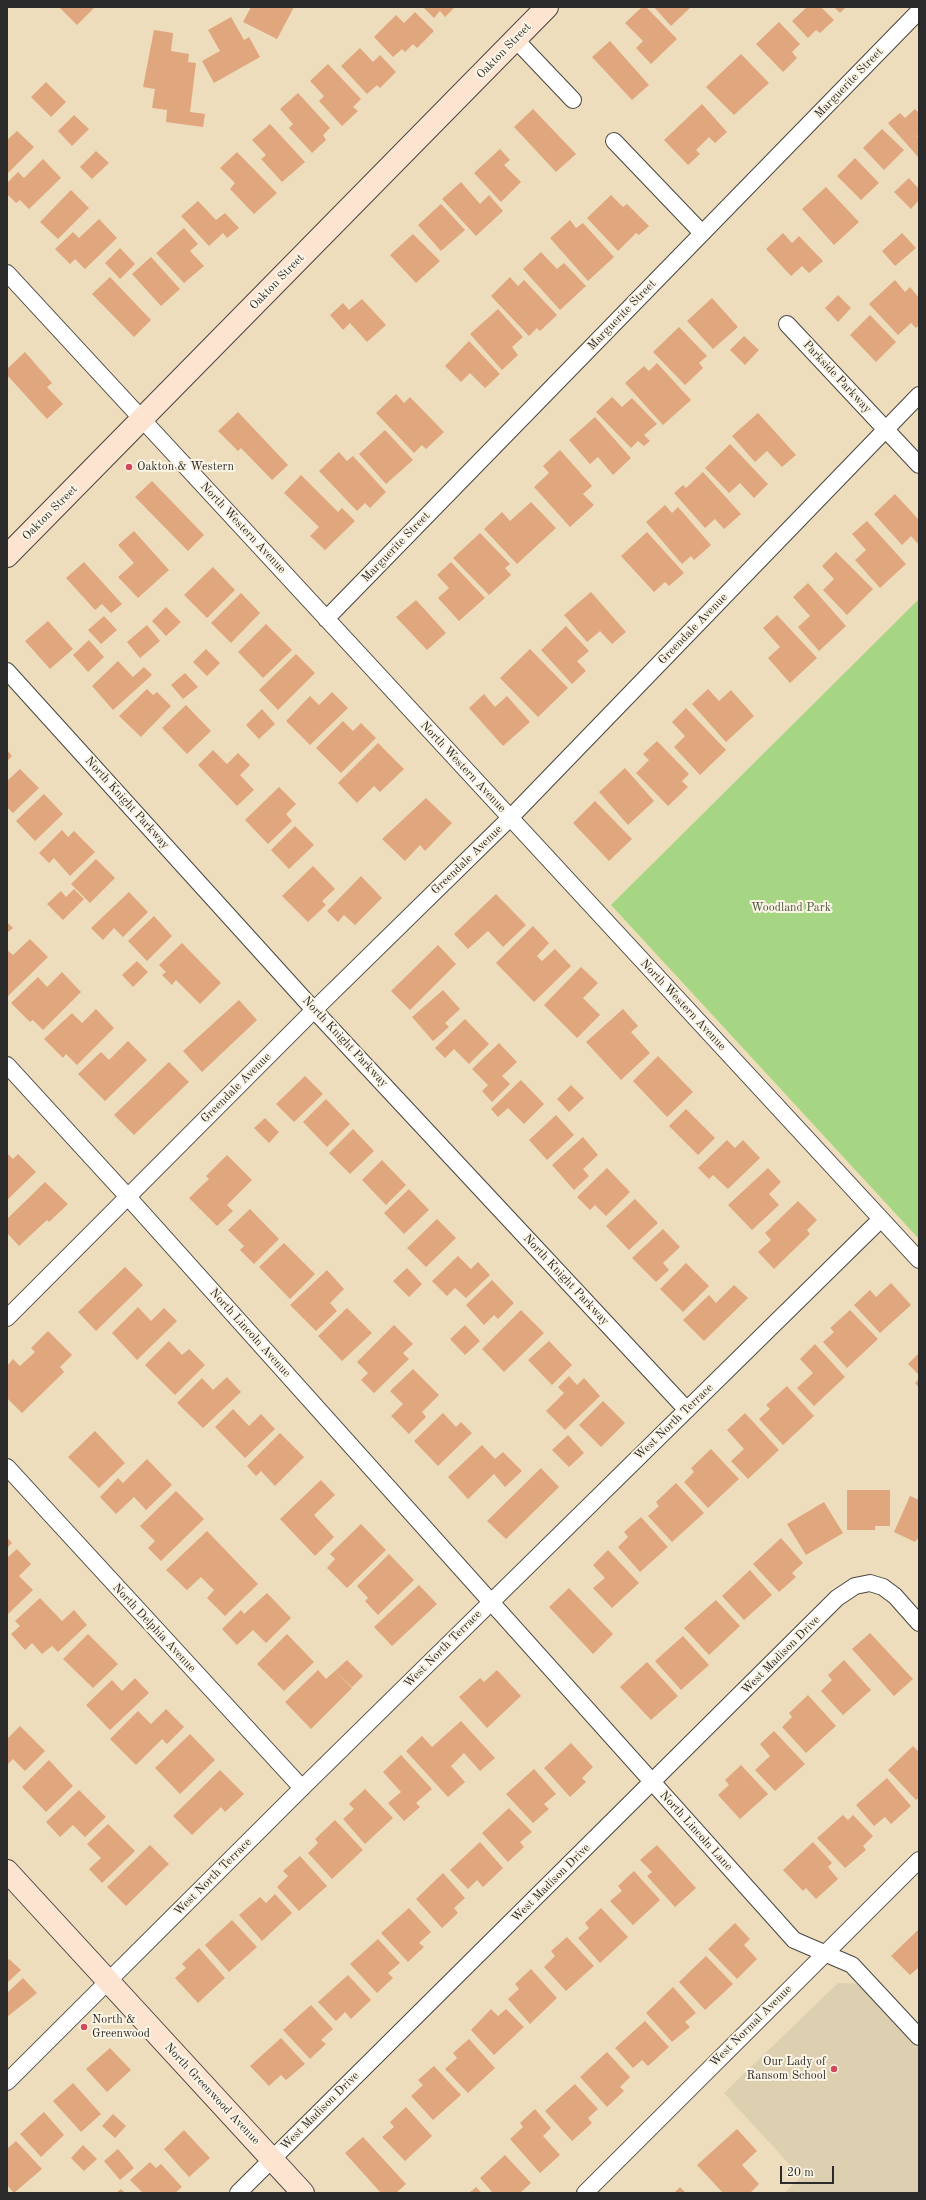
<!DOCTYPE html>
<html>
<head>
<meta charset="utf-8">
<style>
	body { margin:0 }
	#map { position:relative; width:926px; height:2200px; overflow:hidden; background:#eeddbc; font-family:"Old Standard TT",serif }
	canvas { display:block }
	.frame { position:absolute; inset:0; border:8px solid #2b2b2b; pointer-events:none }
	.scale { position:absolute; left:780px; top:2166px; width:54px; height:18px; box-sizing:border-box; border:2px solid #2b2b2b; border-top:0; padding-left:5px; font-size:12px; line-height:14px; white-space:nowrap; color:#2b2b2b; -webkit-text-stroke:3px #fcf5e5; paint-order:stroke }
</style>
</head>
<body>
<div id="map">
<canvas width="926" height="2200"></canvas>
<div class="frame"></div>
<div class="scale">20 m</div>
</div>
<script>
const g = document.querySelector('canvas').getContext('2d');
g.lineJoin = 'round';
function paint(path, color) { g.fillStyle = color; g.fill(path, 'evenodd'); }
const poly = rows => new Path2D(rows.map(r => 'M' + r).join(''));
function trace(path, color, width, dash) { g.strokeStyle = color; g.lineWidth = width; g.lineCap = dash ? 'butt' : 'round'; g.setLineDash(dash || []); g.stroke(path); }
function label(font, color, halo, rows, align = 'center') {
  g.font = font + ' "Old Standard TT",serif'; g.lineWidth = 4; g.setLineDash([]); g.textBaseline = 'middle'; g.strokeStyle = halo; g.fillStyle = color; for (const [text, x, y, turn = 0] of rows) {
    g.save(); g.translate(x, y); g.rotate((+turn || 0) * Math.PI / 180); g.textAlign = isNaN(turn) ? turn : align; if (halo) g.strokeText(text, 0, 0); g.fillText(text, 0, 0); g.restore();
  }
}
paint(poly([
	[838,1983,864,1984,919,2044,919,2193,784,2193,801,2177,724,2093]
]), '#dcd0b1');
paint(poly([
	[919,599,919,1239,611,905]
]), '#a6d684');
paint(poly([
	[59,7,95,7,77,25],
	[251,7,294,7,277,39,243,22],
	[423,7,455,7,445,17,440,11,434,18],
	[642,7,646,7,677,39,651,64,636,48,643,41,625,23],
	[654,7,691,7,671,26],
	[807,7,821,7,834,20,820,33,816,30,808,38,792,21],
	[834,7,846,7,840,13],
	[415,12,434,31,417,48,413,44,405,52,402,49,393,57,374,37,396,15,404,23],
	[231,17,244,40,249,37,260,57,214,83,202,61,220,51,208,30],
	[779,22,800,44,792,52,797,58,783,72,756,44],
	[154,30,173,33,171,51,189,54,188,62,196,63,190,112,205,114,203,127,166,122,167,110,152,108,155,89,143,87],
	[610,41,649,85,632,100,592,57],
	[360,48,373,62,380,55,396,72,380,88,377,85,367,94,341,66],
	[741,54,769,83,734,115,706,87],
	[328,64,361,99,353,107,358,111,342,126,319,101,324,96,310,81],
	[46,82,66,102,51,117,31,97],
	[298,93,330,128,323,135,326,140,312,153,289,128,293,124,280,109],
	[702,104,727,132,715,143,709,137,696,150,700,154,688,165,664,140],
	[533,109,576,154,556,172,514,127],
	[915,109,919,113,919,134,917,136,919,139,919,158,888,123,900,113,905,118],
	[74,115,89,129,72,146,58,131],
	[270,124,305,162,282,182,261,159,266,155,252,140],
	[882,129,904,150,884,170,863,148],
	[17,131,34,147,7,174,7,140],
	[500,149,510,160,504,165,521,182,501,202,474,173],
	[96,151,109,163,92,179,80,167],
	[237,152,277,193,254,214,230,189,235,183,220,168],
	[855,158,879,183,861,200,837,176],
	[43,159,61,178,29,209,20,200,16,203,7,194,7,183,18,172,24,178],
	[909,178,919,189,919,200,911,209,894,192],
	[461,182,480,204,489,195,503,211,476,236,442,199],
	[826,187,859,222,834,245,802,209],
	[71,190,89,208,58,239,40,222],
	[611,195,623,207,627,204,649,226,639,235,636,233,618,251,587,218],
	[198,201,216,220,225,213,239,228,227,238,223,233,209,246,181,216],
	[441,204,465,230,441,251,418,225],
	[99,219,117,238,85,269,75,259,70,264,55,249,73,232,79,238],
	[570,220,576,228,583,223,614,257,588,281,550,238],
	[184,228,198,244,190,251,204,266,184,283,156,253],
	[783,233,792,243,799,236,823,261,809,273,802,266,791,276,766,249],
	[902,233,916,248,895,266,882,251],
	[413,234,440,261,416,283,390,255],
	[120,248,135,264,120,279,105,263],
	[541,252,557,269,564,263,586,286,560,310,523,269],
	[151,257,180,289,161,306,132,274],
	[110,277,151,320,134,337,92,294],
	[510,277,518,286,524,280,557,315,540,331,537,328,529,336,491,296],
	[895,280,905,292,910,287,919,298,919,325,916,328,911,323,898,335,869,304],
	[838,295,851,308,838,322,825,308],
	[712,298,738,327,713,349,687,321],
	[362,299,386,325,367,342,350,323,343,330,330,315,343,303,349,310],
	[498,309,523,337,512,347,518,355,502,370,470,334],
	[870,315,896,342,876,362,850,335],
	[679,327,707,356,699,363,703,368,685,385,653,352],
	[744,336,759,350,745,365,730,350],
	[469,341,500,374,485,388,470,373,461,382,445,366],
	[25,352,52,383,47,387,63,404,47,419,7,375,7,369],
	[657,363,691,400,663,425,625,383,644,366,649,371],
	[396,394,404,403,410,397,444,432,426,449,422,445,414,453,376,413],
	[612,397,622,407,632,398,657,424,644,435,650,441,644,446,638,441,631,448,596,412],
	[238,412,288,465,272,480,241,448,238,451,218,431],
	[758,413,796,455,782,467,767,451,755,462,732,436],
	[595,417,631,458,613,475,598,457,590,464,569,440],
	[385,430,413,460,386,484,359,454],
	[730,444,768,484,754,498,740,483,729,493,705,468],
	[560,450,592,486,583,494,594,505,570,527,534,487,549,473,543,466],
	[339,452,347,461,353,456,386,492,370,508,365,503,357,511,319,471],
	[703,472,741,514,724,529,715,519,705,528,674,493,683,485,686,488],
	[301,475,338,512,342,508,355,521,325,550,310,536,319,527,284,493],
	[152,481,204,535,188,551,135,497],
	[895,494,919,520,919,545,911,536,902,545,874,514],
	[531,502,556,528,517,564,484,529,502,512,510,521],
	[665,505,672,513,678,507,711,545,694,560,691,556,682,564,646,522],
	[867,521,906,564,880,588,855,560,866,550,852,534],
	[134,531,169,570,138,598,118,577,134,563,118,545],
	[647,532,684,573,669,586,665,582,654,592,621,556],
	[480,533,510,564,505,568,511,575,489,595,453,558],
	[836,552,873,589,847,615,823,590,834,579,822,566],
	[84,562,122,604,111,613,102,604,95,610,66,578],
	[451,562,485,598,459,621,438,598,449,588,437,575],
	[213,567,235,590,207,618,184,595],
	[808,583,846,626,819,651,798,627,810,616,793,597],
	[591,592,626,632,612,644,600,631,587,642,564,615],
	[241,593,260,613,231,643,211,623],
	[416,600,446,633,427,650,396,617],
	[166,607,181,622,166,636,152,621],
	[777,615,817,658,790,683,768,658,780,647,763,628],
	[104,616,117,630,101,644,88,630],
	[48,621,73,649,50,669,25,641],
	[266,624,292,650,263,678,238,652],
	[147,625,160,641,140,658,127,642],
	[566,626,589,651,577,661,586,671,572,684,541,650],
	[89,640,104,657,88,672,73,655],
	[206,649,220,663,207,676,193,662],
	[530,649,568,688,538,717,500,678],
	[296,654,315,673,278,710,259,690],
	[118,661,133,677,144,667,152,675,113,710,92,686],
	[185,673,198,687,183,699,171,685],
	[147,689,153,695,157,692,171,706,141,737,119,716],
	[708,689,719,701,731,690,754,716,726,742,692,704],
	[332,692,348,708,310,745,286,721,310,696,319,705],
	[484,694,495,707,507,696,530,722,503,746,469,708],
	[186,705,211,731,187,754,162,728],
	[686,708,726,750,700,775,674,747,685,736,672,722],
	[262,709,275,724,259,739,246,725],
	[343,721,353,731,361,723,376,738,341,773,316,748],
	[657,741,689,774,682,781,688,787,668,806,636,773,649,760,643,754],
	[378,743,404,769,380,792,374,786,357,803,338,783],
	[7,750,12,756,7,761],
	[213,750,227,764,238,753,250,765,240,775,254,790,237,806,198,765],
	[625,768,654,801,628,825,599,792],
	[20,769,39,788,13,813,7,807,7,781],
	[279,787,296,804,286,814,292,821,268,844,245,820],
	[44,794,63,814,35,841,16,821],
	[426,798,452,823,425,851,420,845,405,861,382,839],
	[595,801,632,839,609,861,573,823],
	[295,826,314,845,289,869,271,850],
	[62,830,68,837,74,831,95,852,70,876,54,858,49,863,39,853],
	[96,859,115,878,90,903,71,884],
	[313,866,335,889,322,901,326,905,308,922,282,896],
	[361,876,382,898,355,925,344,915,338,922,327,911],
	[74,889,84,899,63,920,47,904,61,891,66,897],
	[129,892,148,912,123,937,114,928,103,940,91,928],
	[496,894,526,925,503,947,488,931,468,949,454,934],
	[154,916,172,936,147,961,128,941],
	[7,922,13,928,7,933],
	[533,926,549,943,537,956,542,961,555,949,571,966,534,1002,496,963],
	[30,939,48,957,8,996,7,950,13,955],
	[182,943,221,983,200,1004,176,980,172,985,162,975,166,972,159,965],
	[438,945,456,964,410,1010,391,991],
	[137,961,148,972,133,987,122,975],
	[581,967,598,983,583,998,600,1015,577,1038,544,1005],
	[62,972,81,992,43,1030,33,1020,30,1022,11,1003,38,977,47,987],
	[443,990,460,1009,445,1023,449,1027,433,1041,412,1017],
	[239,1000,257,1020,202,1072,183,1051],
	[96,1009,114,1028,77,1065,66,1054,63,1058,44,1039,72,1013,82,1023],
	[623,1009,638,1026,631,1032,650,1053,621,1080,586,1042],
	[465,1019,489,1044,469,1064,454,1049,445,1058,435,1048],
	[128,1041,147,1060,105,1101,78,1074,101,1052,109,1060],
	[499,1043,517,1062,502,1076,510,1084,492,1102,482,1091,488,1085,472,1069],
	[658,1056,693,1092,667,1117,633,1081],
	[169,1062,189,1082,134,1135,114,1115],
	[305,1076,323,1094,294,1122,276,1104],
	[521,1080,544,1104,524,1124,508,1108,498,1117,491,1109],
	[571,1085,584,1098,569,1112,557,1099],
	[326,1099,350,1124,327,1147,303,1122],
	[686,1109,715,1138,698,1155,669,1126],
	[556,1115,574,1135,547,1160,529,1140],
	[265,1118,279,1132,269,1143,254,1128],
	[353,1129,374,1151,350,1174,329,1153],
	[583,1137,598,1155,583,1169,589,1176,574,1190,552,1165],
	[727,1140,735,1148,743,1140,760,1158,728,1189,713,1175,709,1179,698,1168],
	[7,1153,13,1159,18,1154,36,1172,7,1200],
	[227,1155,252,1180,227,1205,233,1211,217,1226,189,1198,209,1179,206,1176],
	[382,1160,406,1185,386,1205,362,1180],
	[607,1168,630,1192,606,1216,595,1205,590,1210,577,1197],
	[768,1168,781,1182,769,1194,779,1205,752,1230,728,1205],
	[45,1182,68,1204,49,1222,47,1220,19,1246,7,1233,7,1219],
	[409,1189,429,1210,404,1234,384,1213],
	[635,1199,658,1223,629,1250,606,1226],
	[798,1201,817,1220,807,1230,810,1234,774,1269,758,1252,771,1240,765,1233],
	[250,1209,279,1239,254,1264,240,1250,244,1246,228,1230],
	[437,1219,456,1238,426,1267,407,1248],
	[663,1229,680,1247,663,1263,669,1270,656,1282,632,1258],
	[284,1243,315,1274,290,1299,259,1267],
	[458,1256,471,1269,478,1262,490,1275,466,1298,455,1288,447,1296,432,1281],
	[686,1263,709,1286,683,1312,660,1289],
	[125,1267,143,1285,96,1331,78,1312],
	[407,1268,422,1284,409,1297,393,1281],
	[327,1270,344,1289,330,1303,337,1311,316,1331,290,1305],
	[492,1280,514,1303,498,1319,494,1315,484,1325,466,1305],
	[891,1283,911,1305,880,1333,854,1305,870,1290,876,1297],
	[734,1285,748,1298,704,1341,683,1320,709,1295,716,1303],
	[138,1307,151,1321,164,1308,177,1321,137,1360,112,1333],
	[347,1308,372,1333,342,1361,318,1336],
	[521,1310,544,1333,504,1372,482,1349],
	[850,1310,878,1339,847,1368,823,1342,834,1332,830,1328],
	[394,1325,413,1344,403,1353,409,1359,374,1393,361,1380,368,1373,357,1362],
	[465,1325,480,1341,465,1355,450,1339],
	[48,1331,72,1355,60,1367,64,1372,22,1413,7,1398,7,1366,13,1359,20,1366,35,1352,31,1348],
	[169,1341,182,1355,189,1349,205,1365,175,1395,145,1365],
	[549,1341,572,1365,552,1385,528,1360],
	[815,1344,845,1377,814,1406,797,1388,813,1373,800,1359],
	[919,1353,919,1375,908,1364],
	[413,1369,439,1395,422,1412,426,1417,409,1434,391,1416,403,1404,390,1391],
	[569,1376,577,1385,584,1378,600,1396,565,1430,546,1411,564,1393,558,1387],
	[227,1377,241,1392,203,1428,177,1403,202,1378,213,1390],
	[919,1379,919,1388,915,1383],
	[787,1386,814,1416,783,1445,759,1419,770,1409,766,1405],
	[603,1401,625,1423,601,1447,579,1425],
	[233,1409,249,1426,261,1414,275,1429,245,1458,215,1427],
	[443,1413,456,1427,461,1422,472,1433,438,1466,414,1441],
	[745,1413,779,1450,748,1479,731,1461,744,1449,727,1430],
	[95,1431,125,1463,99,1488,68,1457],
	[280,1433,304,1457,275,1486,261,1471,256,1476,247,1466],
	[568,1435,584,1453,569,1467,552,1450],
	[482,1445,495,1459,503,1452,522,1471,505,1487,494,1474,468,1499,448,1477],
	[711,1449,739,1479,708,1508,684,1482,694,1472,691,1468],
	[147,1459,172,1485,146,1510,134,1497,116,1514,100,1497,118,1478,123,1483],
	[541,1468,559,1487,506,1539,487,1521],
	[321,1480,335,1495,314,1515,334,1537,315,1556,280,1519],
	[676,1483,704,1513,672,1542,648,1516,659,1506,656,1502],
	[847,1490,890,1490,890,1526,875,1526,875,1530,847,1530],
	[176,1491,204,1519,161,1561,148,1548,155,1541,140,1526],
	[910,1496,919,1500,919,1537,915,1542,894,1532],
	[824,1502,843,1533,806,1555,787,1524],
	[641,1517,668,1547,640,1572,618,1547,628,1537,624,1532],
	[361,1524,386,1550,347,1588,327,1568,335,1559,330,1554],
	[207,1531,258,1584,225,1616,207,1598,214,1590,201,1577,187,1590,166,1570],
	[7,1537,12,1543,7,1548],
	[781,1538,803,1563,792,1573,796,1577,779,1592,753,1564],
	[17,1549,31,1564,19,1576,33,1590,7,1615,7,1558],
	[608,1550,639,1583,612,1608,593,1588,605,1578,593,1565],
	[389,1554,414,1580,378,1615,365,1601,368,1598,357,1586],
	[750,1570,772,1595,744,1620,722,1596],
	[419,1585,437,1604,392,1646,374,1627],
	[569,1588,613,1634,593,1654,549,1607],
	[267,1593,291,1618,266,1643,253,1630,237,1645,222,1629,241,1610,244,1614],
	[40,1598,62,1621,74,1610,87,1625,58,1652,52,1646,42,1654,32,1643,25,1650,11,1634,20,1626,15,1621],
	[716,1600,740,1626,709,1655,684,1628],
	[870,1633,913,1679,894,1696,852,1649],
	[88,1634,118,1664,93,1688,63,1659],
	[287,1634,314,1662,284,1691,257,1664],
	[683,1636,709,1665,681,1690,655,1661],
	[347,1660,363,1676,352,1687,335,1671],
	[844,1660,871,1690,843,1715,821,1691,832,1680,828,1675],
	[647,1662,678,1696,651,1720,620,1687],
	[318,1670,326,1679,335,1671,352,1688,311,1729,285,1702],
	[497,1670,521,1696,487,1728,459,1697,480,1678,484,1682],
	[135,1678,149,1693,110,1730,86,1705,112,1680,122,1691],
	[808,1695,836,1726,806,1753,782,1727,792,1717,789,1713],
	[166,1709,184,1727,167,1744,162,1739,136,1765,110,1739,138,1711,151,1724],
	[461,1721,495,1758,480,1771,464,1753,451,1766,465,1782,448,1797,406,1751,422,1736,432,1747],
	[20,1726,45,1751,25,1771,13,1759,7,1765,7,1739],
	[774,1731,805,1764,775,1791,755,1770,770,1756,760,1744],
	[190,1734,215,1760,180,1794,155,1768],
	[571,1743,593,1767,582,1778,586,1782,570,1797,544,1768],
	[913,1746,918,1751,919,1750,919,1797,916,1800,888,1770],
	[401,1755,432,1789,416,1803,420,1807,404,1821,388,1803,401,1792,383,1772],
	[49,1760,73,1786,46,1812,22,1787],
	[741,1765,768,1794,740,1819,718,1795,729,1785,725,1780],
	[534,1769,556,1794,544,1804,549,1809,533,1823,506,1794],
	[220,1770,244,1794,225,1812,221,1807,192,1835,173,1816],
	[887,1778,911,1806,891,1824,885,1817,874,1826,856,1805],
	[365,1789,393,1818,365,1844,343,1819,354,1809,349,1804],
	[79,1790,106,1817,85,1837,73,1825,60,1837,46,1822],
	[509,1808,532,1832,520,1842,524,1847,508,1862,482,1833],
	[843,1815,848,1820,853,1815,873,1836,863,1846,866,1850,845,1868,817,1838],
	[335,1820,363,1850,332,1879,308,1853,318,1843,315,1839],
	[108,1824,135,1851,102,1883,89,1869,101,1858,87,1844],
	[480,1842,503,1868,483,1887,477,1880,468,1889,450,1870],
	[813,1842,832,1863,828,1867,838,1879,816,1899,806,1888,803,1891,783,1870],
	[150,1845,169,1864,126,1906,107,1887],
	[657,1845,696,1888,675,1907,647,1876,652,1872,640,1860],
	[300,1856,327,1886,299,1911,277,1887,288,1876,283,1871],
	[634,1871,660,1900,633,1925,610,1901,622,1891,618,1886],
	[443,1873,465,1898,454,1908,458,1913,442,1928,416,1899],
	[275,1894,292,1913,262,1941,239,1915,260,1897,266,1903],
	[409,1908,431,1932,419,1943,424,1947,408,1962,381,1933],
	[601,1908,628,1937,600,1963,578,1938,589,1928,585,1923],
	[232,1920,257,1947,229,1972,205,1945],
	[735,1923,750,1939,744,1945,757,1959,737,1979,708,1949],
	[919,1929,919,1970,918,1968,910,1975,891,1956],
	[567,1937,594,1966,566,1991,544,1967,555,1956,551,1951],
	[378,1939,400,1963,388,1973,393,1978,377,1993,350,1964],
	[199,1948,225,1978,198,2003,175,1978,186,1968,182,1964],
	[706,1956,733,1984,705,2010,679,1982],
	[9,1959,21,1970,7,1983,7,1961],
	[531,1969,557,1998,530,2024,508,1999,519,1989,515,1984],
	[348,1975,371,2000,351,2019,345,2012,336,2021,318,2002],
	[23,1978,37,1993,7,2017,7,1993],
	[673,1987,696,2013,685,2022,690,2027,672,2042,646,2013],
	[311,2005,333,2029,321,2040,326,2044,310,2059,283,2030],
	[491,2009,498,2016,506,2009,524,2027,494,2055,471,2030],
	[645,2021,669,2047,648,2066,642,2060,633,2068,615,2048],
	[281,2038,305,2064,286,2080,281,2075,269,2086,250,2066],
	[469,2039,495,2068,468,2093,445,2069,457,2058,453,2053],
	[110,2048,131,2070,107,2092,86,2069],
	[607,2052,630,2077,620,2087,624,2091,607,2107,580,2077],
	[434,2066,461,2095,433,2120,411,2096,423,2085,418,2080],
	[73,2083,101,2114,81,2132,53,2101],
	[575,2084,598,2109,588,2118,592,2123,572,2141,545,2111],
	[406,2107,432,2136,405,2161,382,2137,394,2127,390,2122],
	[535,2109,551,2128,543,2136,560,2155,540,2173,510,2139,523,2127,520,2123],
	[44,2112,64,2135,41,2157,20,2134],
	[113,2114,126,2126,115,2138,102,2126],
	[737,2129,757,2151,742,2165,759,2184,750,2193,723,2193,697,2165],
	[184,2130,210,2158,189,2177,164,2149],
	[363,2137,406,2184,396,2193,381,2193,345,2153],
	[16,2141,42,2169,14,2193,7,2185,7,2149],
	[83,2145,97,2159,84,2171,71,2158],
	[118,2149,134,2168,120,2180,104,2161],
	[505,2155,531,2183,520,2193,493,2193,480,2178],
	[150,2162,156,2168,161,2164,182,2187,175,2193,143,2193,130,2180],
	[476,2187,482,2193,469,2193],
	[680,2187,686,2193,674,2193],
	[121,2189,125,2193,116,2193]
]), '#e0a67d');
const street = poly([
	[515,39,573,100],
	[614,141,702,233],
	[7,273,919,1260],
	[787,324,919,465],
	[326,619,919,11],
	[7,671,314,1010,687,1410],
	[7,1065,128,1197,794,1940,852,1965,919,2037],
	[7,1318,314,1010,510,818,919,395],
	[7,1467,302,1788],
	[7,2082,302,1788,881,1219],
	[238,2193,837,1598,855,1586,870,1583,883,1587,895,1596,919,1623],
	[585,2193,919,1860]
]);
const secondary = poly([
	[7,556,547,7],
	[7,1871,303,2193]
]);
trace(street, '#484641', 18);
trace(secondary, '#484641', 24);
trace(street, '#fff', 16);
trace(secondary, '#fde4d1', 22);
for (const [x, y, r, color] of [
	[129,467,4,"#d1495b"],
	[84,2027,4,"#d1495b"],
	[834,2069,4,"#d1495b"]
]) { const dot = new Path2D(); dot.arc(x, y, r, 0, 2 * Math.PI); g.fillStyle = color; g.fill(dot); trace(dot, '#fcf5e5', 1.5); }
label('12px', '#2b2b2b', '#fcf5e5', [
	["Oakton Street",504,51,-46],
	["Marguerite Street",849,83,-46],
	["Oakton Street",277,282,-46],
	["Marguerite Street",622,315,-46],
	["Parkside Parkway",837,377,47],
	["Oakton Street",50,513,-45],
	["North Western Avenue",243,528,47],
	["Marguerite Street",396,547,-46],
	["Greendale Avenue",693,629,-46],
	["North Western Avenue",463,767,47],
	["North Knight Parkway",127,803,48],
	["Greendale Avenue",467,860,-44],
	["North Western Avenue",683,1005,47],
	["North Knight Parkway",345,1042,47],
	["Greendale Avenue",236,1088,-45],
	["North Knight Parkway",566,1280,47],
	["North Lincoln Avenue",250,1333,48],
	["West North Terrace",674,1422,-44],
	["North Delphia Avenue",154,1628,47],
	["West North Terrace",443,1649,-45],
	["West Madison Drive",781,1655,-45],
	["North Lincoln Lane",696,1831,48],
	["West North Terrace",213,1877,-45],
	["West Madison Drive",551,1883,-45],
	["West Normal Avenue",751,2026,-45],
	["North Greenwood Avenue",212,2094,47],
	["West Madison Drive",320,2111,-45]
]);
label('12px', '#2b2b2b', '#fcf5e5', [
	["Oakton & Western",137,467],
	["North &",92,2020],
	["Greenwood",92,2034],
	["Our Lady of",826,2062,"right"],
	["Ransom School",826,2076,"right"]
], 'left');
label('12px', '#4a5641', '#fcf5e5', [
	["Woodland Park",791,908]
]);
</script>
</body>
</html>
